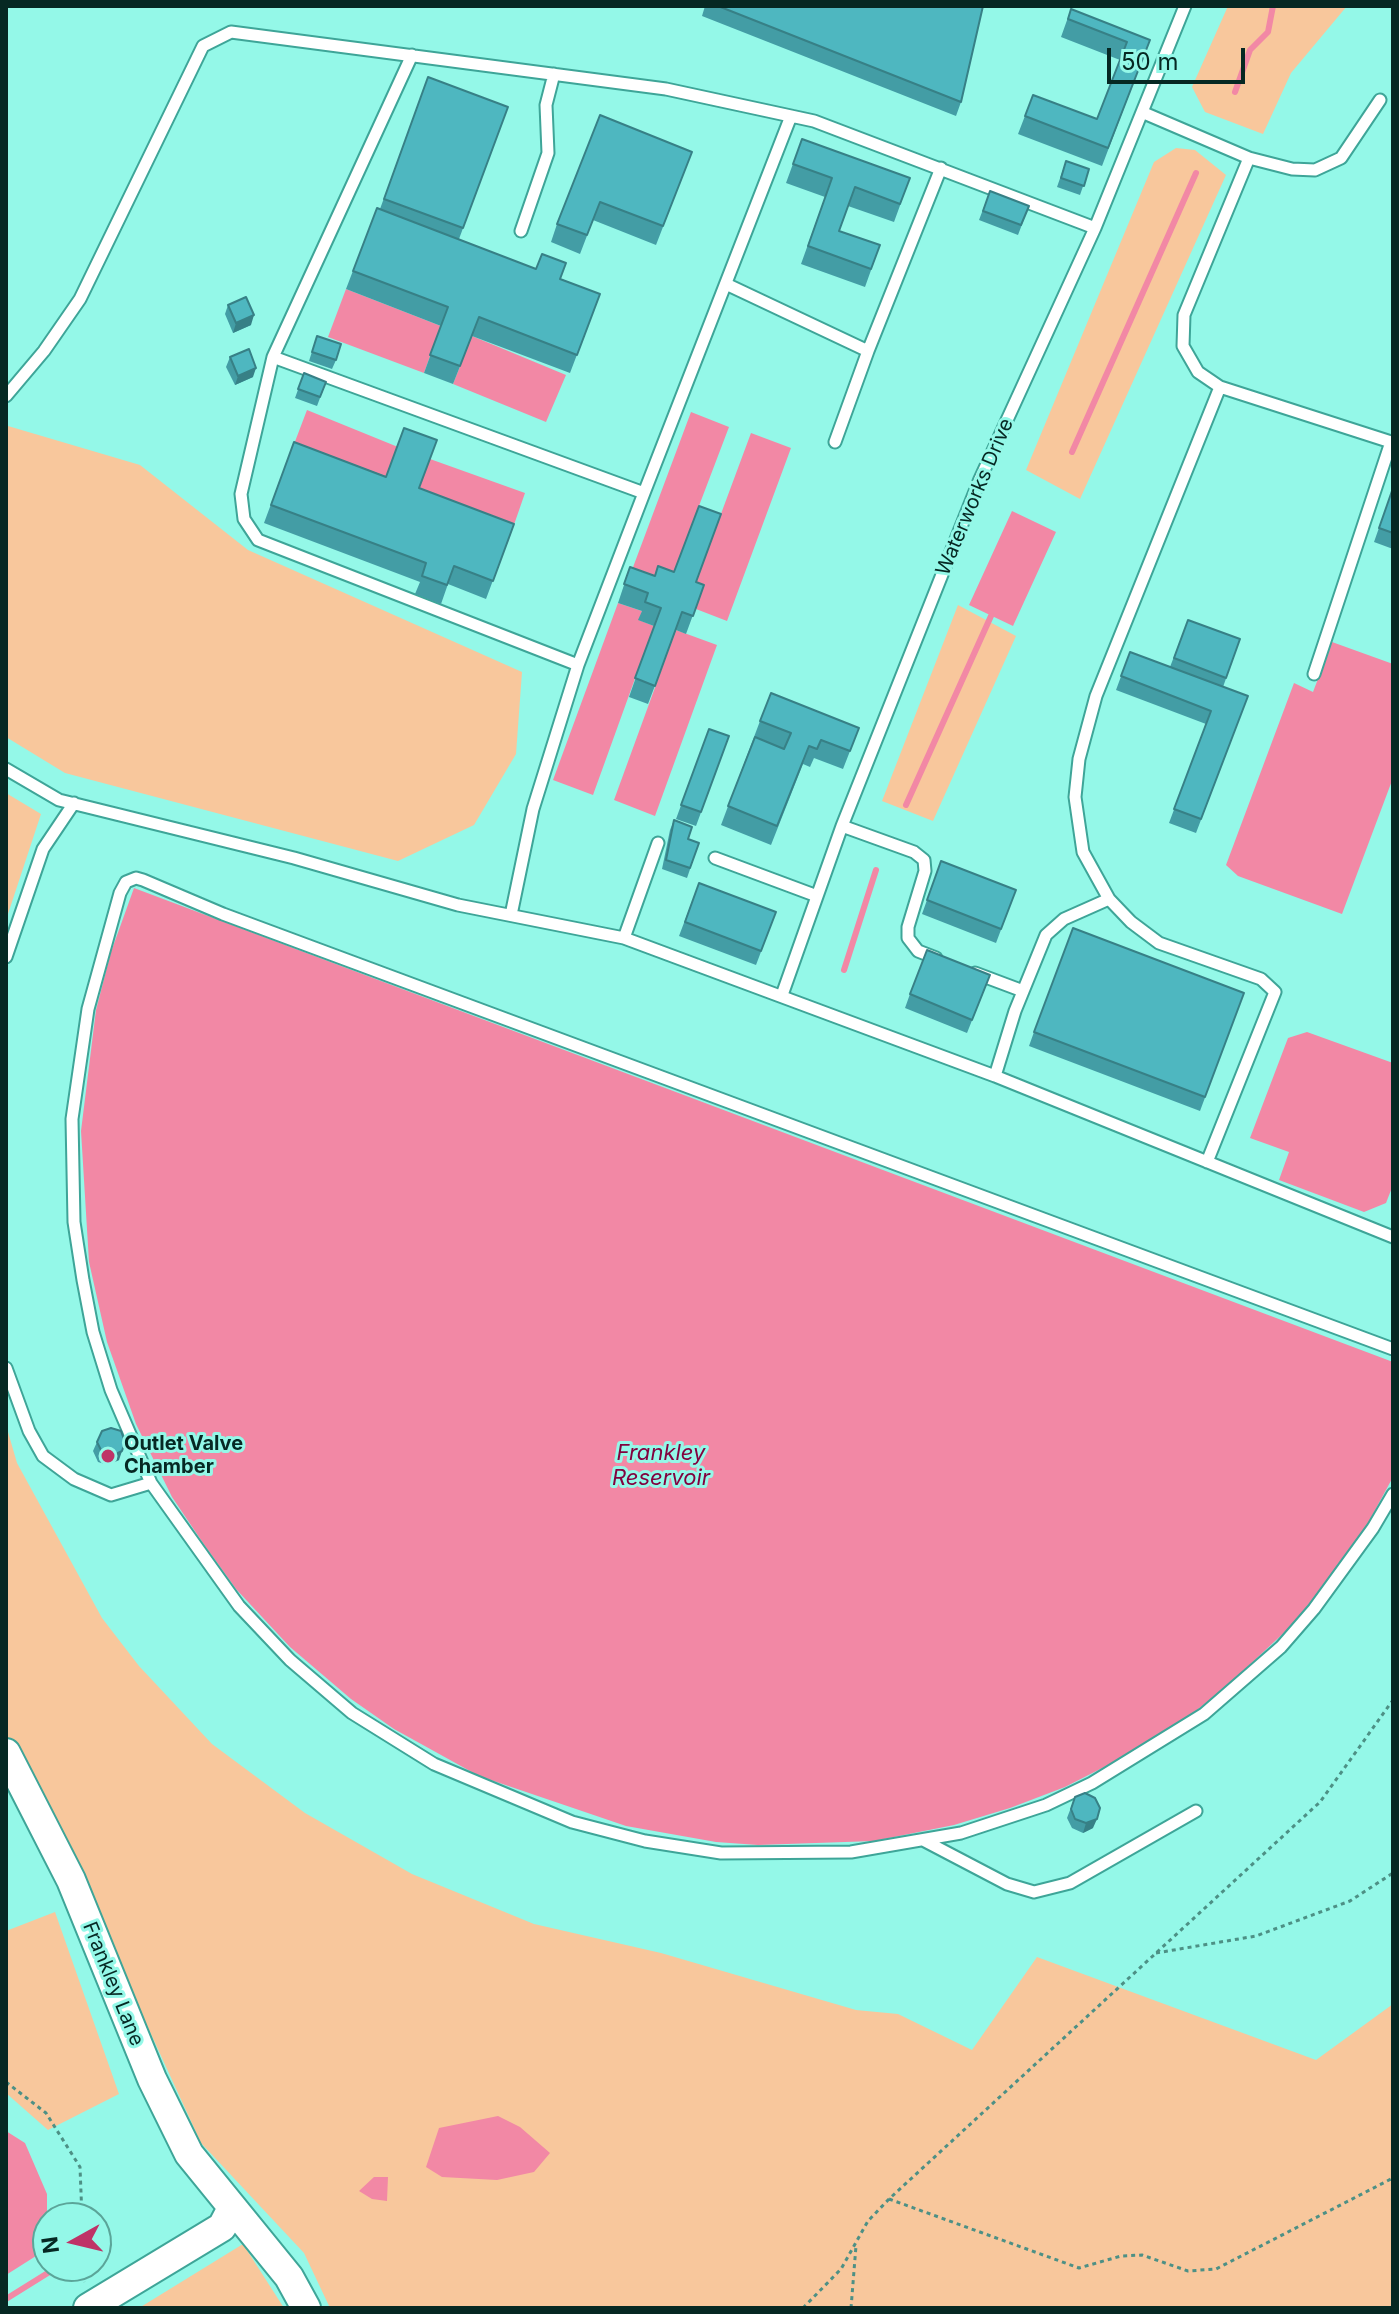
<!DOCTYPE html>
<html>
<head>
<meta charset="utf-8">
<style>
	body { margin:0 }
	#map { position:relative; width:1399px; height:2314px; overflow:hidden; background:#94f8e8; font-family:Inter,sans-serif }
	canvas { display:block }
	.frame { position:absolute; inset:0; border:8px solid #062823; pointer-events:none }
	.north { position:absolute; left:32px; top:2202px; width:80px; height:80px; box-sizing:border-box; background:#94f8e8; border:2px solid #5ba599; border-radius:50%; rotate:262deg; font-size:22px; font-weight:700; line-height:32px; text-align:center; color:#062823 }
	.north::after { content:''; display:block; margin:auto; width:28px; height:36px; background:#bf3367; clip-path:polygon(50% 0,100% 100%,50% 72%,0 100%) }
	.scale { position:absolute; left:1107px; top:48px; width:138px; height:36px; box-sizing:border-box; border:4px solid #062823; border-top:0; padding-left:10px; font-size:24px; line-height:28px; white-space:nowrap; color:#062823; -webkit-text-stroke:6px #94f8e8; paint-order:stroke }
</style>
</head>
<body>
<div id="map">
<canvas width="1399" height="2314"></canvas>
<div class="frame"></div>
<div class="north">N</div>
<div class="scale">50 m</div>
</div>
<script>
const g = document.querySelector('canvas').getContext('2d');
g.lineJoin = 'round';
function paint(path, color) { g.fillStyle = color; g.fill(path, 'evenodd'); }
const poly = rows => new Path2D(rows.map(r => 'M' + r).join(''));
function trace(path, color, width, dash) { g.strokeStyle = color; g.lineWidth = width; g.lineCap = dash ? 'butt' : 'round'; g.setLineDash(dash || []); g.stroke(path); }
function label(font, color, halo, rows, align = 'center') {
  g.font = font + ' Inter,sans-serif'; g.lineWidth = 6; g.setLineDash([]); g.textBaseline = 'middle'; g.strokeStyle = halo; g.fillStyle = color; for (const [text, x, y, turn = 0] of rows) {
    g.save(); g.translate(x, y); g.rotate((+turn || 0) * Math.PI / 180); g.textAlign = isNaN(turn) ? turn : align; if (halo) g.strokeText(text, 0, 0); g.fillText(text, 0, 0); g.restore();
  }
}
paint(poly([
	[1228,6,1347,6,1291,73,1263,134,1205,112,1192,87],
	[1176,148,1195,150,1226,175,1080,499,1026,470,1154,162],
	[8,426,140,465,248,550,522,672,516,754,474,825,398,861,65,773,6,737],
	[958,605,1016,636,933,821,882,801],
	[6,793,41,814,6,920],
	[6,1425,17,1463,102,1618,139,1666,212,1744,305,1813,412,1874,534,1924,661,1953,856,2010,898,2014,972,2050,1037,1957,1316,2060,1393,2004,1393,2308,330,2308,304,2253,201,2143,94,1910,6,1737],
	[55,1912,119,2094,48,2130,6,2093,6,1931],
	[243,2244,284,2308,139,2308]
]), '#f8c79c');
paint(poly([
	[346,289,441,326,424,373,328,337],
	[472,336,566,375,546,422,453,384],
	[307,410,398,447,380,495,288,460],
	[691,412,729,427,667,590,648,595,626,586],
	[751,433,791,448,727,621,696,609,697,604,689,600],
	[430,459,525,493,508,542,412,506],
	[1012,511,1056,532,1013,626,969,605],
	[618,603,642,611,639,620,654,626,593,795,553,780],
	[676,630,717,645,655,816,614,800],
	[1332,642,1393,664,1393,778,1342,914,1238,876,1226,865,1294,683,1313,692],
	[134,888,1393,1362,1393,1477,1367,1525,1319,1592,1289,1628,1228,1685,1187,1718,1112,1763,1065,1787,1010,1808,954,1825,874,1841,758,1845,716,1842,626,1826,479,1776,394,1729,351,1699,290,1647,236,1589,203,1543,172,1497,136,1424,107,1342,89,1262,81,1131,96,1010,111,952],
	[1307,1032,1393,1063,1393,1185,1386,1203,1364,1212,1279,1180,1289,1152,1250,1138,1288,1038],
	[498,2116,520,2127,550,2153,534,2172,497,2180,442,2177,426,2167,439,2128],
	[6,2131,25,2143,47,2194,47,2249,6,2275],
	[374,2177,388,2177,387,2201,372,2199,359,2191]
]), '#f288a5');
trace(poly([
	[1235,92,1250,50,1268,32,1273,6],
	[1072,452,1196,173],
	[906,805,991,616],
	[844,970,876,870],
	[6,2299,59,2266]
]), '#f288a5', 6);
const service = poly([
	[412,55,273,357,644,493,791,116],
	[1144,113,1249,158,1184,315,1183,346,1198,372,1220,387,1391,442,1314,674],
	[1249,158,1292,169,1315,170,1341,158,1380,100],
	[521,231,548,153,546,105,554,74],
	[726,284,868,351,941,168],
	[273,357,241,494,244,519,258,540,578,665],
	[6,396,44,351,80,299,203,46,231,32,666,89,814,121,1095,228],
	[835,442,868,351],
	[6,769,59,800,294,858,458,905,624,938],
	[842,826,914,852,924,860,925,871,908,927,908,938,918,951,936,958],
	[658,843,624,938,995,1076,1393,1237],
	[715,858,817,896],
	[511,915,533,809,578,665,644,493],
	[6,957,43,849,74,803],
	[975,973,1023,991],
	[782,995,842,826,980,479,1095,228,1185,6],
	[995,1076,1015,1011,1046,935,1064,919,1109,899],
	[1207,1162,1275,992,1261,979,1159,943,1131,922,1109,899,1083,852,1075,797,1079,759,1096,696,1220,387],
	[1393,1349,223,914,143,880,136,878,126,882,120,893,88,1009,72,1119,74,1222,83,1280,93,1332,111,1390,151,1483,239,1606,290,1660,352,1713,434,1764,572,1822,645,1841,721,1853,851,1852,961,1833,1046,1805,1092,1783,1204,1714,1281,1647,1314,1609,1373,1528,1393,1494],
	[6,1368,29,1431,43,1456,74,1479,111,1495,151,1483],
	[923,1840,1007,1884,1034,1892,1070,1883,1196,1811]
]);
const tertiary = poly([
	[6,1753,71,1880,152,2079,189,2154,289,2277,306,2308],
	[88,2308,222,2227,232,2208]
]);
trace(service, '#3ea598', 15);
trace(tertiary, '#3ea598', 32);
trace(poly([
	[1156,1953,1256,1936,1350,1901,1393,1873],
	[6,2082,46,2113,80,2167,82,2218],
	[889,2199,1079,2268,1121,2256,1142,2255,1188,2271,1216,2269,1393,2178],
	[83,2266,85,2282],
	[803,2308,841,2269,868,2221,889,2199,1320,1802,1393,1700],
	[851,2308,856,2246]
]), '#4d9085', 3, [4, 4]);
trace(service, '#fff', 11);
trace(tertiary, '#fff', 28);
paint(poly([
	[705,6,983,6,961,102,956,116,702,16],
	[1071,9,1150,40,1102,166,1018,134,1033,95,1097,119,1120,60,1061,37],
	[428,77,508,107,459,239,600,294,570,373,472,336,453,384,424,373,441,326,346,289,377,208,380,209],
	[802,139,910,178,894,222,848,206,839,231,880,245,865,287,801,264,825,197,786,183],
	[692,152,656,245,593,220,580,254,551,242,557,224],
	[1066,161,1089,169,1080,195,1057,187],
	[990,191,1029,206,1018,235,979,220],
	[228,305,251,325,233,333,225,314],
	[317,336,336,360,332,369,309,361],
	[230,357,253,377,235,385,226,367],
	[304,373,326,382,317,406,295,398],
	[294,442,514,524,486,599,448,584,441,604,415,594,420,582,264,523],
	[1393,488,1393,549,1374,542],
	[630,567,655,576,696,582,704,585,686,634,676,630,648,704,629,697,654,626,638,620,642,611,618,603],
	[1188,620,1240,639,1223,687,1248,696,1196,833,1169,823,1206,724,1116,690,1130,652,1170,667],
	[760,721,859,728,843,769,814,758,810,767,803,764,771,845,721,825],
	[709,729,729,736,696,826,676,819],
	[674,820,688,839,699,843,687,878,662,869,670,830],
	[941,861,1016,890,996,943,922,914],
	[699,883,776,912,756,965,679,936],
	[990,975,967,1033,905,1008,910,994],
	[1244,993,1200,1111,1029,1046,1034,1032],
	[97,1442,119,1460,108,1465,98,1462,93,1451],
	[1075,1797,1093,1828,1083,1833,1072,1828,1067,1818]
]), '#439da5');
paint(poly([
	[254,315,251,325,233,333,236,323],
	[256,368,253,377,235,385,238,376],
	[122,1451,119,1460,108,1465,112,1456],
	[1097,1819,1093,1828,1083,1833,1086,1823]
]), '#378086');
const building = poly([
	[718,6,983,6,961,102,718,6],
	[1071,9,1150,40,1108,148,1025,116,1033,95,1097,119,1127,42,1068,19,1071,9],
	[428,77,508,107,463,228,384,199,428,77],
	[600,115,692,152,663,226,600,202,587,235,557,224,600,115],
	[802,139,910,178,900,204,855,187,839,231,880,245,871,269,808,246,832,178,793,164,802,139],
	[1066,161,1089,169,1084,186,1061,178,1066,161],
	[990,191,1029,206,1021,225,983,211,990,191],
	[377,208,536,269,542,254,566,263,560,279,600,294,577,355,479,317,460,366,430,355,448,307,353,271,377,208],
	[246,297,254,315,236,323,228,305,246,297],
	[317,336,341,344,336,360,312,352,317,336],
	[249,349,256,368,238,376,230,357,249,349],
	[304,373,326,382,320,397,298,389,304,373],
	[404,428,437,440,419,488,514,524,493,581,454,566,447,585,422,576,426,563,271,505,294,442,386,477,404,428],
	[1393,488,1393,533,1379,528,1393,488],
	[699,506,721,514,696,582,704,585,693,616,682,612,655,686,635,678,661,608,645,602,648,593,624,584,630,567,655,576,658,566,674,572,699,506],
	[1188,620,1240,639,1226,678,1174,658,1188,620],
	[1130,652,1248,696,1201,819,1174,809,1211,711,1121,676,1130,652],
	[771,693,859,728,850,751,821,740,817,749,809,746,777,826,728,806,755,737,784,749,791,733,760,721,771,693],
	[709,729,729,736,701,812,681,805,709,729],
	[674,820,692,827,688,839,699,843,690,868,666,860,674,820],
	[941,861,1016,890,1001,929,927,900,941,861],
	[699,883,776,912,761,951,685,922,699,883],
	[1073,928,1244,993,1205,1097,1034,1032,1073,928],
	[927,950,990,975,972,1020,910,994,927,950],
	[111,1428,121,1431,125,1442,122,1451,112,1456,102,1452,97,1442,102,1431,111,1428],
	[1085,1793,1095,1798,1100,1808,1097,1819,1086,1823,1075,1819,1071,1809,1075,1797,1085,1793]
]);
paint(building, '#4eb7c0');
trace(building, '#378086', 2);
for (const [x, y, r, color] of [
	[108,1456,8,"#bf3367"]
]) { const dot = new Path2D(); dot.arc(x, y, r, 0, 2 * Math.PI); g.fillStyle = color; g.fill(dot); trace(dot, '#94f8e8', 3); }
label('20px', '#062823', '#94f8e8', [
	["Waterworks Drive",975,497,-67],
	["Frankley Lane",113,1984,68]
]);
label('bold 20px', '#062823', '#94f8e8', [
	["Outlet Valve",124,1444],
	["Chamber",124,1467]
], 'left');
label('italic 22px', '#82023e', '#94f8e8', [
	["Frankley",661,1453],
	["Reservoir",661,1478]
]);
</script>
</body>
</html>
